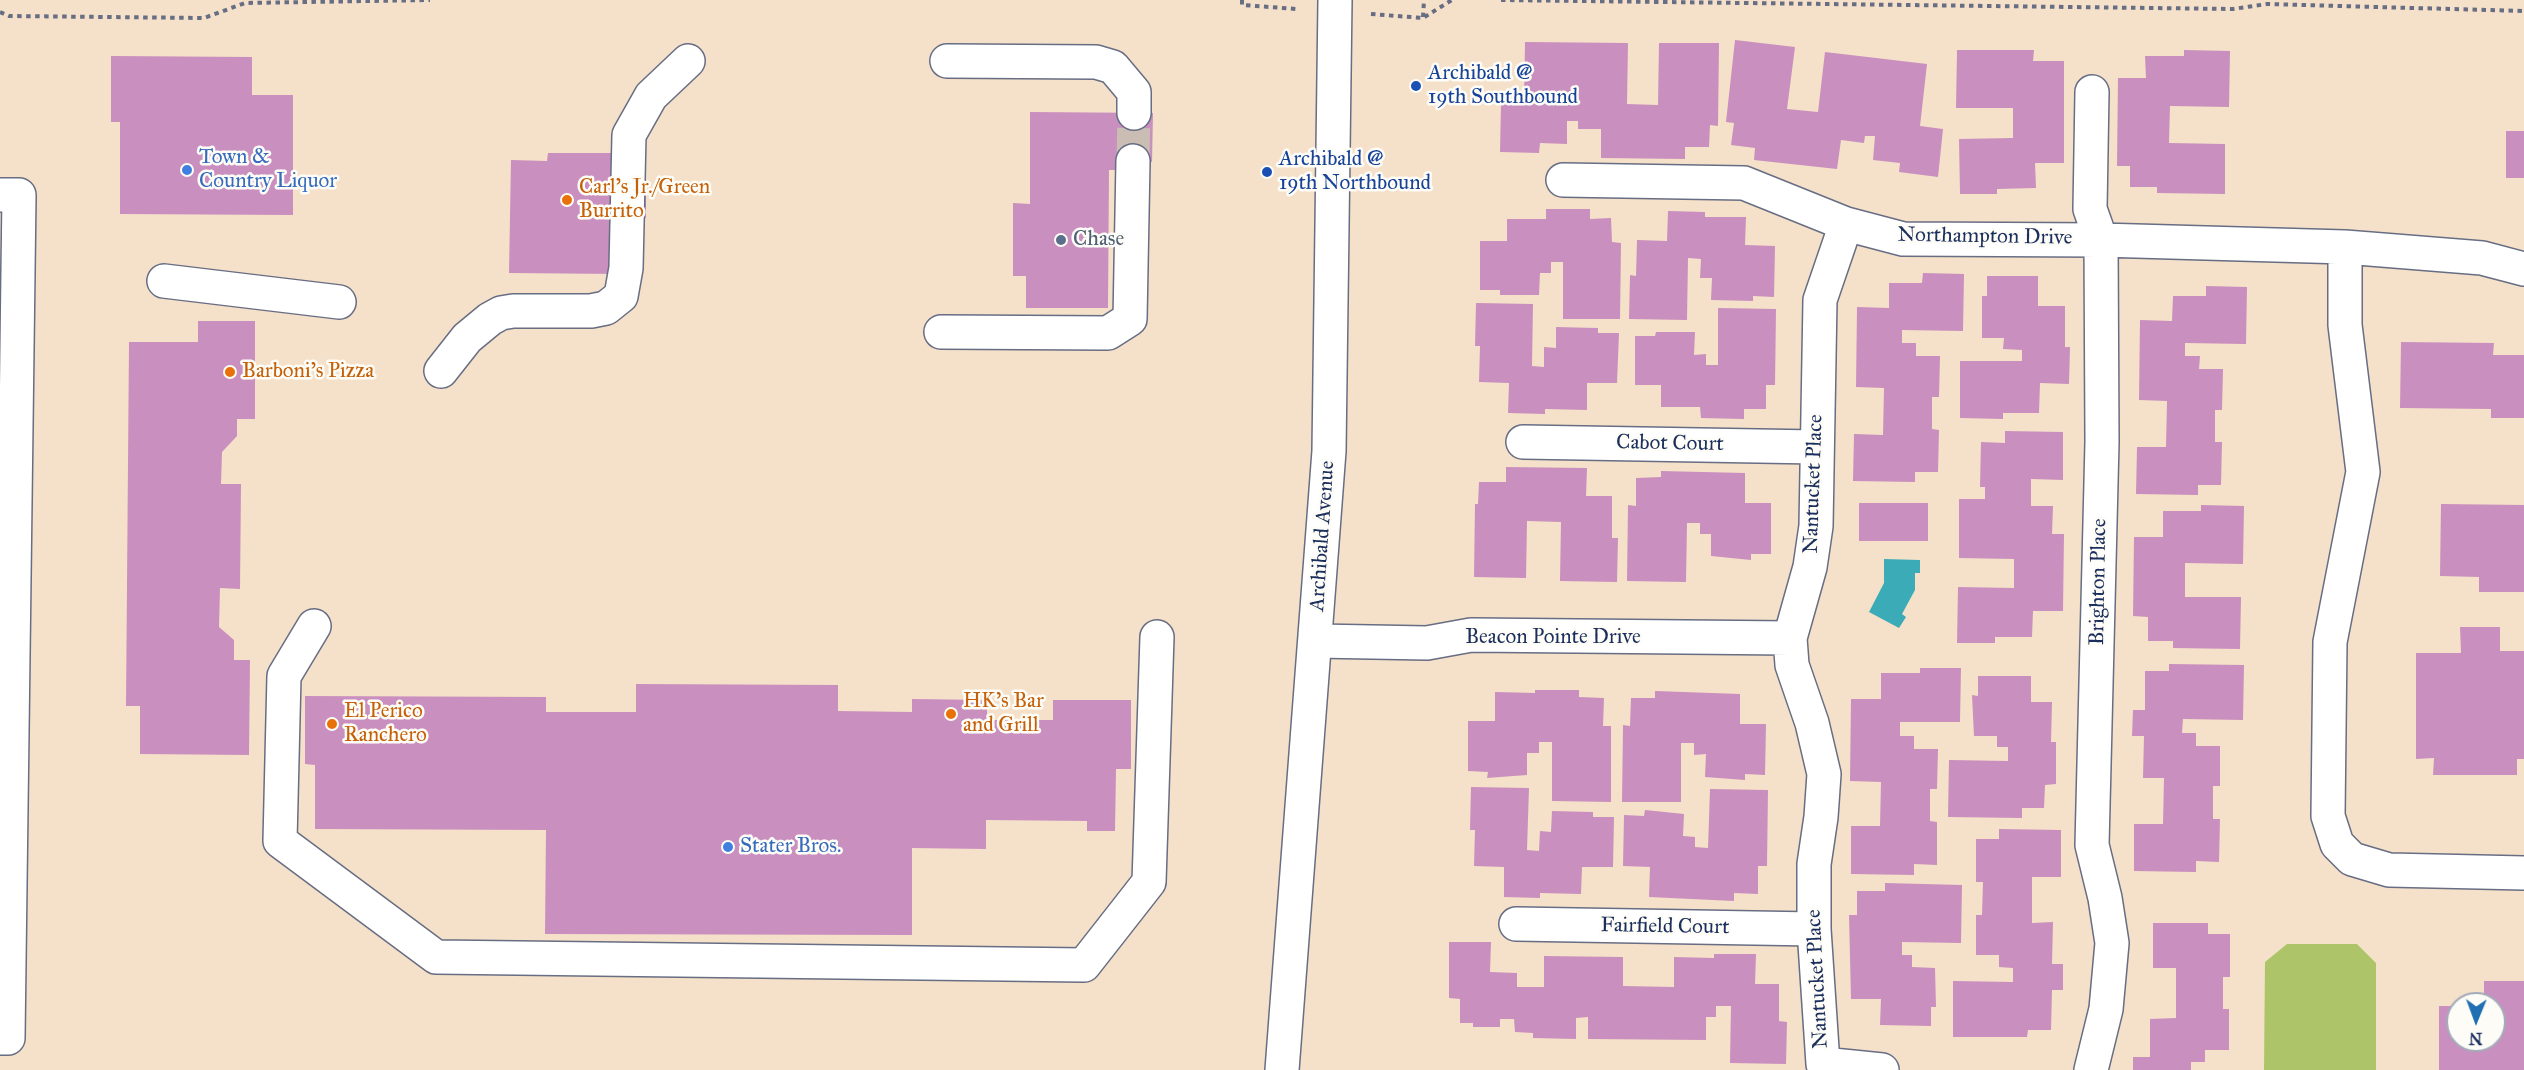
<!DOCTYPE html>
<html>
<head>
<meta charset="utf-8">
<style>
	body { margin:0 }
	#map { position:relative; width:2524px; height:1070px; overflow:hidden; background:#f5e1c9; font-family:"IM FELL Great Primer",serif }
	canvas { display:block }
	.north { position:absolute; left:2446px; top:992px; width:60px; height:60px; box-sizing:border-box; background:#fdfcf7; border:2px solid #a3aaba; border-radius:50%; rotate:181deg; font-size:16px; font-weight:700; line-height:24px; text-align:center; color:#1b2f5e }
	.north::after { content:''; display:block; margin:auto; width:21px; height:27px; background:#1f6fb2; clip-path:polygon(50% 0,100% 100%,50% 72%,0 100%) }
</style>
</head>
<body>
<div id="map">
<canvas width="2524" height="1070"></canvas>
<div class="north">N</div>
</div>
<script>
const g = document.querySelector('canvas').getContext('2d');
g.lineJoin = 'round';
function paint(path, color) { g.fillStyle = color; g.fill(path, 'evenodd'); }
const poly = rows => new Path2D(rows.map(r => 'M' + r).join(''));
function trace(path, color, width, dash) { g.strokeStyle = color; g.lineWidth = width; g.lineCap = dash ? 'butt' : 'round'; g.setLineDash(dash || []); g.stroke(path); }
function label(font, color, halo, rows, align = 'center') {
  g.font = font + ' "IM FELL Great Primer",serif'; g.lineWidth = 5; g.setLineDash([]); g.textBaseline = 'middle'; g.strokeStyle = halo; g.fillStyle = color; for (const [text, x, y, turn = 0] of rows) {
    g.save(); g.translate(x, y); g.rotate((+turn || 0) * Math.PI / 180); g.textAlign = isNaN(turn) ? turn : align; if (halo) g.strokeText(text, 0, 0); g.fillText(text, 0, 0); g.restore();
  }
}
paint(poly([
	[2287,944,2357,944,2376,963,2376,1070,2264,1070,2265,962]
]), '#adc469');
paint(poly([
	[1884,559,1920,560,1920,573,1915,573,1915,590,1902,614,1906,617,1899,628,1869,612,1884,583]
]), '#3aabb7');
paint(poly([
	[1735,40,1795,47,1787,109,1818,112,1825,52,1927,64,1920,126,1943,129,1938,177,1899,172,1900,163,1873,160,1875,136,1865,136,1864,143,1841,140,1837,169,1754,160,1755,148,1731,145,1734,123,1726,122],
	[1525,42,1628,43,1627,104,1658,105,1659,43,1719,43,1718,126,1710,125,1709,147,1685,147,1685,159,1601,158,1601,129,1578,129,1578,121,1567,121,1567,144,1540,143,1539,153,1500,152,1501,104,1524,104],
	[1957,50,2034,50,2033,61,2064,61,2064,163,2035,163,2036,188,1997,189,1997,194,1960,194,1959,139,2013,138,2013,108,1956,108],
	[2184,50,2230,51,2229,107,2170,106,2169,143,2225,144,2225,194,2157,193,2157,187,2130,187,2130,166,2117,166,2118,78,2146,78,2145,56,2184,56],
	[111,56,252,57,252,95,293,95,293,215,120,214,120,122,111,122],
	[1030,112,1153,113,1152,162,1133,161,1119,170,1109,170,1108,308,1026,308,1026,276,1013,276,1013,203,1030,204],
	[2506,131,2524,131,2524,178,2506,178],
	[548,153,625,153,625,181,646,181,646,218,624,219,619,274,509,273,511,160,547,161],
	[1546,209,1590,209,1590,219,1611,218,1612,242,1621,243,1620,319,1563,319,1563,262,1551,262,1551,273,1540,273,1539,295,1500,295,1500,290,1480,290,1480,241,1507,241,1507,219,1546,219],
	[1668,211,1705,212,1705,217,1746,217,1745,245,1775,246,1774,297,1753,296,1753,301,1711,300,1712,278,1700,278,1701,259,1688,258,1687,320,1629,319,1630,275,1636,276,1637,240,1667,241],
	[1923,273,1964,274,1963,331,1902,330,1902,343,1916,343,1916,356,1940,356,1939,397,1932,397,1932,429,1939,430,1938,472,1915,472,1915,482,1853,481,1854,434,1883,435,1884,388,1856,387,1857,307,1889,308,1889,283,1922,283],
	[1987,276,2038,276,2038,306,2065,306,2065,347,2070,347,2069,384,2040,383,2039,413,2003,413,2003,419,1960,418,1960,361,2022,361,2022,350,2003,349,2004,338,1982,338,1982,296,1987,296],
	[2206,286,2247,287,2246,344,2185,343,2185,356,2200,356,2199,369,2223,369,2222,410,2215,410,2215,442,2222,442,2221,485,2198,485,2198,495,2136,494,2137,447,2166,447,2167,401,2139,400,2140,320,2172,321,2173,296,2206,296],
	[1476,303,1533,304,1532,366,1544,367,1544,347,1556,348,1556,327,1598,328,1598,333,1619,333,1617,383,1587,383,1587,410,1545,409,1545,414,1508,413,1509,383,1479,382,1480,346,1475,346],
	[1718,308,1776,309,1775,385,1766,385,1766,409,1744,409,1744,419,1701,418,1700,407,1661,407,1661,385,1635,385,1635,336,1655,336,1656,332,1695,332,1694,355,1706,354,1706,365,1718,365],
	[198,321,255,321,255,419,237,419,237,436,222,452,221,484,241,484,240,589,220,588,219,627,234,640,234,660,250,660,249,755,140,754,140,706,126,706,129,342,198,342],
	[2401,342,2494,343,2493,355,2524,355,2524,418,2491,418,2491,409,2400,408],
	[2005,431,2063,432,2063,480,2031,479,2031,506,2053,506,2052,534,2064,534,2063,611,2033,611,2032,637,1995,637,1995,643,1957,643,1958,587,2014,588,2014,559,1959,558,1959,499,1985,499,1985,487,1980,487,1981,442,2005,443],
	[1506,467,1587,468,1586,496,1612,496,1612,538,1618,538,1617,582,1560,581,1561,522,1527,521,1526,578,1474,577,1475,504,1478,504,1479,482,1506,482],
	[1661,471,1745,473,1745,503,1771,503,1771,554,1751,554,1751,560,1711,556,1711,534,1700,534,1700,523,1687,523,1686,582,1627,581,1628,505,1636,506,1636,478,1661,477],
	[1859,503,1928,503,1928,541,1859,541],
	[2441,504,2524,505,2524,592,2479,592,2479,577,2440,576],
	[2201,505,2244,506,2243,564,2185,563,2185,597,2241,597,2240,649,2173,648,2173,641,2148,641,2148,617,2133,616,2134,537,2163,537,2163,511,2201,511],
	[2460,627,2500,627,2500,651,2524,651,2524,759,2517,759,2517,775,2433,775,2434,758,2416,759,2416,653,2461,653],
	[2169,664,2244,665,2243,720,2183,719,2182,733,2196,733,2196,746,2220,746,2220,786,2213,786,2213,819,2220,819,2219,862,2196,861,2196,872,2134,871,2134,824,2163,824,2164,778,2143,778,2144,736,2132,736,2133,710,2145,710,2145,671,2169,671],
	[1920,668,1961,668,1960,722,1900,722,1900,736,1914,736,1914,749,1938,749,1937,789,1930,789,1930,821,1937,822,1937,865,1914,864,1914,875,1851,874,1851,826,1880,826,1881,782,1850,781,1851,699,1881,699,1881,673,1920,673],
	[1978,676,2031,676,2031,702,2052,702,2051,742,2056,742,2056,784,2045,785,2044,808,2022,808,2022,818,1948,817,1949,760,2008,761,2008,747,1997,747,1997,736,1974,736,1972,695,1978,696],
	[636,684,838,685,838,711,912,712,912,699,987,700,987,720,1053,720,1053,700,1131,700,1131,769,1116,769,1115,831,1087,831,1087,821,986,820,986,849,912,848,912,935,545,934,546,830,315,829,315,765,305,764,305,696,546,697,546,712,636,712],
	[1535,690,1579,690,1579,697,1604,698,1603,726,1611,726,1611,802,1552,801,1552,742,1539,742,1539,753,1527,753,1527,775,1487,778,1488,772,1468,771,1468,721,1495,721,1495,692,1535,693],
	[1655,691,1740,694,1740,724,1766,724,1765,775,1745,774,1745,780,1705,777,1706,754,1694,755,1694,743,1681,743,1681,802,1622,802,1623,725,1630,726,1631,698,1655,698],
	[1471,787,1529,788,1527,850,1539,851,1540,831,1551,832,1552,811,1593,812,1593,817,1614,817,1613,867,1582,867,1581,894,1540,893,1540,898,1504,897,1504,867,1474,866,1475,830,1470,830],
	[1710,789,1768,790,1767,866,1758,866,1758,894,1734,893,1734,901,1649,897,1650,867,1623,866,1624,815,1644,816,1645,810,1684,814,1683,836,1695,837,1695,847,1708,848],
	[1999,829,2061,830,2061,877,2032,877,2032,923,2053,922,2052,964,2063,964,2063,990,2052,990,2051,1030,2028,1030,2027,1037,1953,1037,1953,981,2013,982,2013,968,1999,967,1999,955,1976,955,1976,915,1982,915,1983,882,1976,882,1976,839,1999,839],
	[1885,883,1962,885,1961,943,1902,942,1902,955,1912,955,1912,967,1935,968,1936,1007,1931,1007,1931,1026,1880,1025,1881,999,1851,999,1849,915,1857,915,1857,891,1885,891],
	[2153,923,2208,923,2208,934,2230,934,2230,977,2223,977,2223,1009,2229,1009,2229,1050,2205,1050,2205,1062,2191,1062,2191,1070,2133,1070,2133,1057,2150,1057,2150,1019,2176,1018,2176,968,2153,968],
	[1449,942,1491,942,1490,972,1517,973,1517,987,1544,987,1544,956,1623,957,1623,986,1674,987,1674,957,1714,958,1714,954,1756,954,1755,984,1779,984,1779,1021,1787,1022,1786,1064,1730,1063,1731,1006,1716,1006,1716,1017,1706,1017,1706,1040,1588,1039,1588,1017,1576,1018,1576,1039,1533,1038,1533,1033,1515,1032,1514,1019,1500,1019,1500,1027,1473,1027,1473,1023,1460,1023,1460,999,1449,998],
	[2484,981,2524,981,2524,1070,2439,1070,2439,1006,2458,1006,2458,1040,2494,1040,2494,1004,2484,1004]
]), '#c98fbe');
trace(poly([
	[1133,161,1134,113]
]), '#c9bdb4', 33, [33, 16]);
const minor = poly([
	[947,61,1096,62,1113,67,1134,92,1134,113],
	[1563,180,1744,183,1846,224,1903,239,2101,240,2345,247,2482,258,2524,269],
	[0,195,19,195,8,1038,0,1038],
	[1846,224,1820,300,1816,526,1810,567,1790,638,1792,665,1812,723,1824,774,1821,817,1814,864,1814,929,1823,1064,1882,1070],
	[2345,247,2345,325,2363,472,2330,642,2328,816,2337,844,2352,859,2389,870,2524,873],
	[164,281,339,302],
	[941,332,1108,333,1130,319,1133,161],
	[441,371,467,338,490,319,501,313,513,311,591,311,606,308,621,296,626,268,629,135,651,96,688,61],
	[1523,442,1817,447],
	[314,626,284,676,280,841,436,957,1084,965,1149,882,1157,637],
	[1316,641,1427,643,1471,635,1790,638],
	[1516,924,1814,929],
	[2091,1070,2106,1009,2112,943,2105,898,2092,845,2102,442,2101,240,2090,209,2092,92]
]);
const major = poly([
	[1282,1070,1329,451,1335,0]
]);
trace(minor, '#676d83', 36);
trace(major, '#676d83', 36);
trace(poly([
	[1242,0,1242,5,1297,9],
	[1501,0,2233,9,2267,4,2524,11],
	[0,12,9,16,204,18,245,3,430,0],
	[1371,14,1423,18,1452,0],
	[1423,17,1424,0]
]), '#676d83', 4, [4.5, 4.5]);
trace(minor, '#fff', 33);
trace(major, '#fff', 33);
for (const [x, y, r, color] of [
	[1416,86,6,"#1a4fb4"],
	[187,170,6,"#3f7fe0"],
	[1267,172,6,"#1a4fb4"],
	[567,200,6,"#e8710a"],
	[1061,240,6,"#5c6f8a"],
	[230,372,6,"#e8710a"],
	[951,714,6,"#e8710a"],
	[332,724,6,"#e8710a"],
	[728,847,6,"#3f7fe0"]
]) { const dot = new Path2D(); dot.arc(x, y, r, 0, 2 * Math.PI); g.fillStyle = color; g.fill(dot); trace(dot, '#fdfcf7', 2); }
label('21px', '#164399', '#fdfcf7', [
	["Archibald @",1428,74],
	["19th Southbound",1428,98],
	["Archibald @",1279,160],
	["19th Northbound",1279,184]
], 'left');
label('21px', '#366cbe', '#fdfcf7', [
	["Town &",199,158],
	["Country Liquor",199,182],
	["Stater Bros.",740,847]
], 'left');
label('21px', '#c56008', '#fdfcf7', [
	["Carl's Jr./Green",579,188],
	["Burrito",579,212],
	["Barboni's Pizza",242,372],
	["HK's Bar",963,702],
	["and Grill",963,726],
	["El Perico",344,712],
	["Ranchero",344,736]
], 'left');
label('21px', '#1b2f5e', '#fdfcf7', [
	["Northampton Drive",1985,237,1],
	["Cabot Court",1670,444,1],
	["Nantucket Place",1814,484,-88],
	["Archibald Avenue",1323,536,-86],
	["Brighton Place",2099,582,-89],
	["Beacon Pointe Drive",1553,638],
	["Fairfield Court",1665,927,1],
	["Nantucket Place",1818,979,-93]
]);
label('21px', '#4e5e75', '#fdfcf7', [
	["Chase",1073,240]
], 'left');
</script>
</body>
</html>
